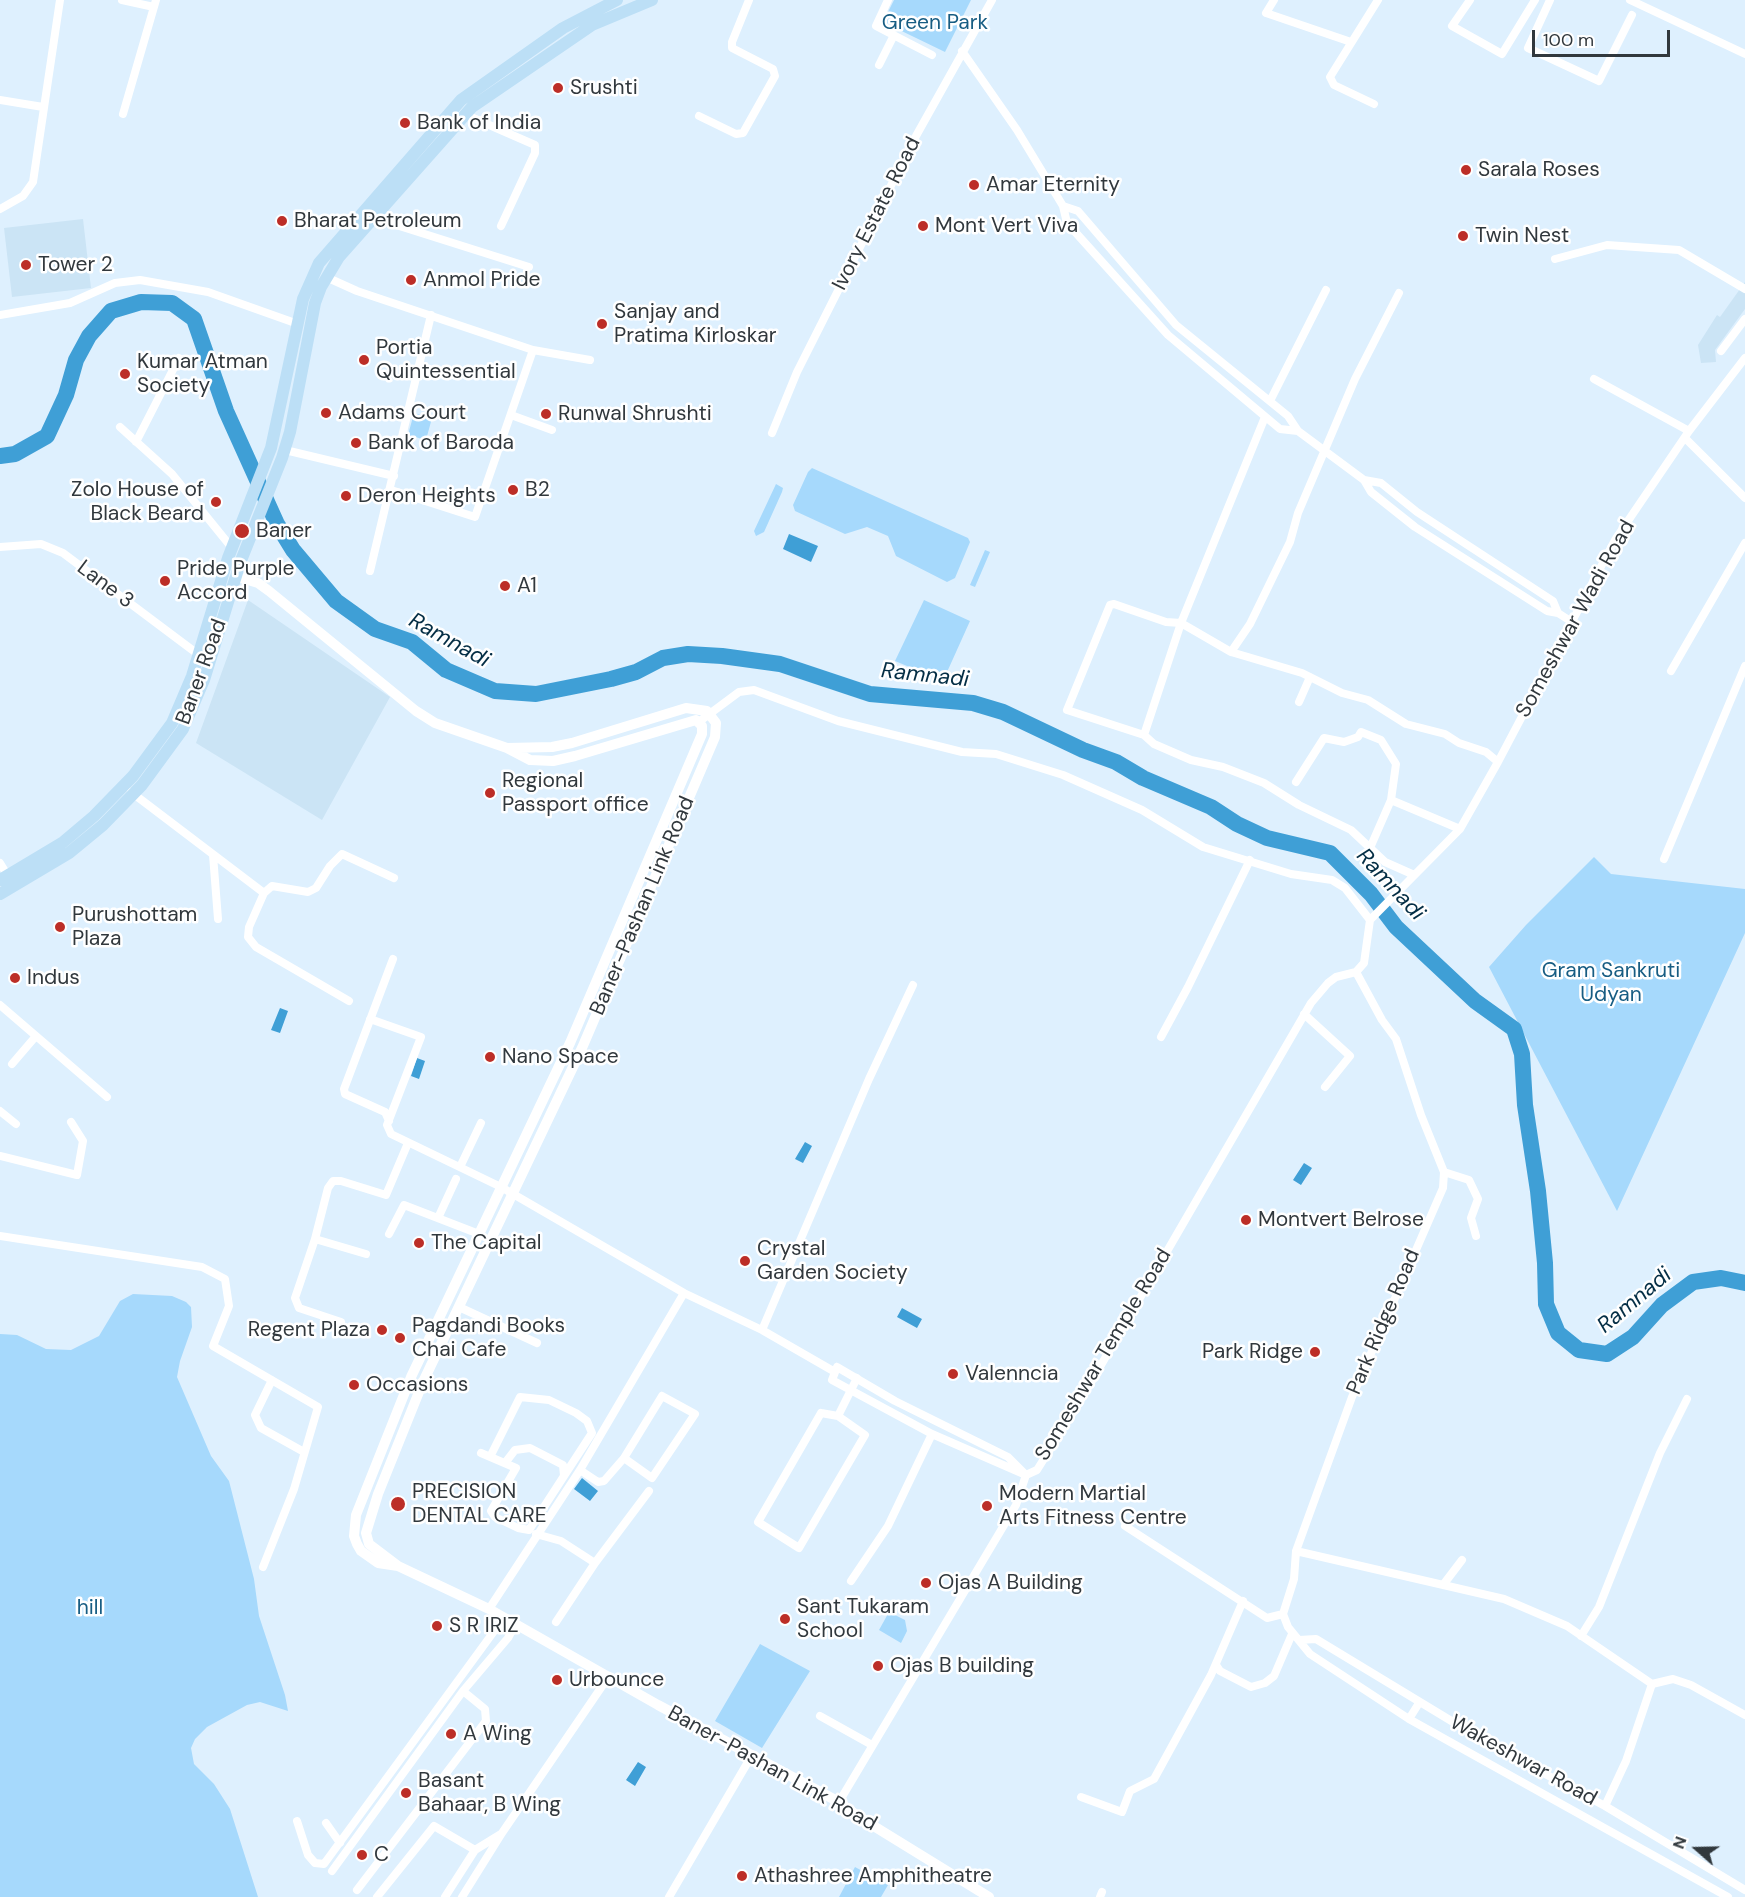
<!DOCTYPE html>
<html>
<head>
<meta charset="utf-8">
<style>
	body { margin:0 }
	#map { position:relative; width:1745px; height:1897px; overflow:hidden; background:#def0fe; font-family:"DM Sans",sans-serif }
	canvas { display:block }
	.north { position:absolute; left:1667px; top:1819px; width:60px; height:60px; -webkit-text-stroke:4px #fff; paint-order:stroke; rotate:290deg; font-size:16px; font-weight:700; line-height:24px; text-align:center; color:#31383d }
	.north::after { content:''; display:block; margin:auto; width:21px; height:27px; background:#31383d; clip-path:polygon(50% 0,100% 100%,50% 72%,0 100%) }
	.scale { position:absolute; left:1532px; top:30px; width:138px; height:27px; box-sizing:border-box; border:3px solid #31383d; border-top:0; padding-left:8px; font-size:18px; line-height:21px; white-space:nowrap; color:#31383d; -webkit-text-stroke:4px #fff; paint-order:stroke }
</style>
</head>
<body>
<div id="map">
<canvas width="1745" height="1897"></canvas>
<div class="north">N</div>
<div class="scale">100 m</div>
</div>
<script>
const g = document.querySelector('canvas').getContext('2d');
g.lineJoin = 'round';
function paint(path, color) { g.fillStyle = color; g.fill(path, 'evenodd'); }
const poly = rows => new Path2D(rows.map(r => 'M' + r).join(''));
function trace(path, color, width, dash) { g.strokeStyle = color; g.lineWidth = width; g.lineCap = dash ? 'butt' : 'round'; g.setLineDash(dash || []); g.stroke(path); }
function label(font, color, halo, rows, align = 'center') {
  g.font = font + ' "DM Sans",sans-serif'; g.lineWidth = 5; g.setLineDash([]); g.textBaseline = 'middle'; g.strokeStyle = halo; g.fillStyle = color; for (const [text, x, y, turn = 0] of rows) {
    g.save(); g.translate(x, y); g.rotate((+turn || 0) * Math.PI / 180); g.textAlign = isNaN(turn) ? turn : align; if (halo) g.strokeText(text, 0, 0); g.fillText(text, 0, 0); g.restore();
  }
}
paint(poly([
	[83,219,91,288,12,297,4,228],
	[1745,282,1745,309,1715,350,1716,362,1701,363,1698,345,1717,315,1720,317],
	[248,600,390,697,322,820,196,743]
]), '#cbe4f5');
paint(poly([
	[894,0,971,0,945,52,883,22],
	[414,413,432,418,426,440,408,435],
	[812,468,968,538,970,542,955,578,947,582,896,556,888,536,867,527,845,534,795,511,793,505,808,472],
	[776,484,783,488,782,492,764,532,756,536,754,531],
	[985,550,990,552,975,587,970,585],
	[924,600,970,621,943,681,895,661],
	[1594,857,1611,874,1745,889,1745,933,1617,1211,1489,967,1526,925],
	[133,1294,172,1296,186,1302,191,1307,192,1327,180,1361,177,1377,211,1456,229,1481,254,1579,259,1616,285,1695,288,1711,260,1702,247,1705,207,1727,195,1739,191,1748,194,1764,214,1784,230,1809,258,1897,0,1897,0,1334,17,1335,46,1349,71,1350,99,1336,120,1301],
	[889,1612,905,1620,907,1631,901,1643,879,1630],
	[760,1644,810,1671,762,1748,715,1721],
	[855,1867,888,1885,881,1897,839,1897]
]), '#a6d9fc');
paint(poly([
	[789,534,818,546,811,562,783,549],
	[280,1008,288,1011,280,1033,271,1030],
	[417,1058,425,1061,419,1079,411,1076],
	[805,1142,812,1146,803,1163,795,1159],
	[1304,1163,1312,1168,1301,1185,1293,1180],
	[902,1308,922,1319,917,1328,897,1317],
	[582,1478,598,1491,590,1501,574,1489],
	[638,1762,646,1767,635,1786,626,1780]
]), '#3f9fd6');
trace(poly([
	[0,456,15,454,47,436,66,395,76,360,89,336,111,311,141,302,172,303,194,319,226,411,277,524,293,550,336,601,375,629,412,642,446,670,495,691,536,694,611,679,636,672,663,658,688,654,722,656,780,664,870,694,973,703,1003,712,1083,750,1116,762,1143,778,1211,807,1237,824,1267,838,1330,853,1371,894,1396,927,1475,1001,1514,1029,1522,1054,1525,1105,1538,1191,1545,1263,1546,1304,1558,1333,1579,1350,1607,1354,1633,1337,1662,1305,1693,1282,1721,1278,1745,1283]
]), '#3f9fd6', 16);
trace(poly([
	[122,0,154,7],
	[888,0,876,26,932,55],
	[1274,0,1266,13,1351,42],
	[1470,0,1452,26,1502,54,1535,0],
	[1550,0,1528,48,1599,81,1632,15],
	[1630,0,1745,54],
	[962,51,1017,130,1063,206],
	[879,65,894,35],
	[0,100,43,107],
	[1374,104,1334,85,1330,77,1378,0],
	[123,114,156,0],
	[464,114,535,145,535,153,501,226],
	[699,116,736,134,743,133,775,76,773,69,732,48,732,42,749,0],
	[1063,206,1078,211,1176,325,1288,416,1298,431,1280,429,1168,335,1067,223,1063,206],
	[0,209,23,196,33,182,60,0],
	[379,214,393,224,529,267],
	[1555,259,1607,245,1679,250,1745,289],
	[326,277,357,291,533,350,590,360],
	[0,315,70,303,115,283,140,280,208,292,298,324],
	[1721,351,1745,319],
	[1594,379,1689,431],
	[1270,401,1326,290],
	[511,415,552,430],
	[1265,417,1181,623,1166,622,1114,604,1110,605,1067,710,1144,735,1154,744,1191,760,1223,767,1264,783,1299,805,1351,830,1385,862,1412,874],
	[120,427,172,474,232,548],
	[1298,431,1364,480,1371,492,1415,527,1547,611,1558,613,1572,622],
	[772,433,797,372,916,136,992,0],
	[1685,438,1745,498],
	[136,442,179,358],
	[285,450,394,476],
	[1364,480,1381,483,1417,512,1553,601,1558,613],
	[391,490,475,517,533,350],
	[0,547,41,544,63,553,199,655],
	[370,571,431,315],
	[1231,652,1302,673,1342,693,1368,700,1406,724,1445,734,1459,743,1486,752,1498,762],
	[1671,671,1745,543],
	[1299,702,1310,677],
	[700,721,739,692,754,690,838,721,962,752,996,754,1063,775,1142,810,1203,847,1291,874,1332,880,1345,888,1370,920],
	[1144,735,1181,623,1231,652,1250,624,1290,542,1298,513,1355,379,1399,293],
	[1296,782,1324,738,1344,742,1358,737,1361,732,1381,740,1396,764,1391,800,1370,848],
	[131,792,264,893,249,927,248,937,256,947,349,1001],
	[1391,800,1460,829],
	[213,855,218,919],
	[1664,859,1745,666],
	[0,863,8,876],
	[264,893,272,886,308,892,316,888,330,866,342,854,394,878],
	[1370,920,1460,829,1498,762,1615,540,1689,431,1745,358],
	[0,1005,107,1097],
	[1304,1014,1350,1056,1325,1087],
	[370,1019,421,1037,387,1125,391,1134,501,1187,684,1293,762,1330,835,1372],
	[1161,1037,1188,987,1250,860],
	[12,1064,36,1036],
	[0,1111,16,1124],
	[389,1121,385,1112,345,1094,344,1089,393,959],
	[0,1156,77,1175,83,1141,71,1122],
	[460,1167,481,1123],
	[1444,1172,1469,1180,1478,1199,1471,1218,1476,1236],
	[438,1218,456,1179],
	[389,1234,404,1205,479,1234],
	[0,1236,202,1267,225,1279,229,1306,213,1346,318,1407,294,1489,263,1567],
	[315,1239,328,1188,333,1181,341,1181,386,1195,408,1143],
	[459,1307,537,1343],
	[341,1322,299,1308,295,1298,315,1239,366,1254],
	[762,1330,869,1079,913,985],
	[837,1367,895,1401,1008,1457,1026,1475,932,1434,832,1380,837,1367],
	[272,1380,255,1415,261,1428,304,1452],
	[662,1396,695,1414,652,1478,624,1458,662,1396],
	[821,1413,838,1416,865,1435,799,1548,758,1522,821,1413],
	[838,1416,857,1378],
	[481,1453,516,1468,491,1511,495,1517,518,1528,529,1530,564,1476,563,1465,530,1448,515,1450,505,1463],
	[490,1457,520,1397,549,1400,576,1413,587,1421,592,1433,564,1476],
	[580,1470,598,1482,604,1481,624,1458],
	[1125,1526,1267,1618,1283,1614],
	[536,1534,561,1541,595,1563,649,1491],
	[1296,1551,1504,1599,1567,1626,1652,1684],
	[851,1581,888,1526,932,1434],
	[1443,1585,1462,1560],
	[489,1609,580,1470,684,1293],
	[1283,1614,1294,1579,1296,1551,1352,1397,1443,1188,1444,1172,1421,1115,1396,1039,1382,1020,1356,972],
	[1283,1614,1288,1627,1310,1654,1409,1719,1728,1897],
	[556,1622,595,1563],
	[1581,1636,1599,1607,1660,1453,1687,1399],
	[1299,1640,1316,1639,1491,1745,1605,1806,1745,1890],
	[1216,1665,1220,1671,1251,1687,1265,1683,1274,1676,1292,1634],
	[1652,1684,1673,1679,1691,1685,1745,1715],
	[820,1716,872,1745],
	[1409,1719,1419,1703],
	[1081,1797,1122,1812,1130,1791,1154,1779,1211,1675,1243,1601],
	[839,1802,1016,1505,1026,1475,1037,1470,1079,1403,1311,1003,1328,983,1336,977,1356,972,1364,963,1370,920],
	[1605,1806,1626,1761,1652,1684],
	[297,1821,308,1855,315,1863,324,1864,503,1619],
	[326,1823,340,1843],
	[332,1871,463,1691,508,1638,515,1625],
	[357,1890,486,1721,485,1709,463,1691],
	[377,1897,434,1826,475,1850],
	[445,1897,475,1850,501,1834],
	[462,1897,502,1833,609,1676],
	[669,1897,752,1755],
	[1100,1897,1102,1892]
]), '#fff', 8);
trace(poly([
	[235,576,258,583,269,591,416,711,435,723,507,748,530,760,553,761,575,756,696,720,702,726,702,734,570,1043,411,1377,356,1515,354,1536,357,1544,361,1551,378,1563,398,1566,489,1609,658,1705,839,1802,859,1817,989,1897],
	[398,1566,369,1544,366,1533,378,1494,423,1382,582,1048,715,737,716,723,707,711,686,708,572,743,552,747,508,748]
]), '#fff', 10);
trace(poly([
	[0,880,62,843,94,816,133,776,172,723,192,676,228,558,271,448,303,299,319,263,461,100,563,28,617,0],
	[0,894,69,853,103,825,142,785,183,729,204,680,240,563,282,458,290,432,315,303,321,287,339,257,472,107,592,25,652,0]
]), '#bcdff6', 12);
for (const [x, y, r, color] of [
	[558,88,6,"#bc2e27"],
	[405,123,6,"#bc2e27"],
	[1466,170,6,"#bc2e27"],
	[974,185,6,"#bc2e27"],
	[282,221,6,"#bc2e27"],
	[923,226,6,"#bc2e27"],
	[1463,236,6,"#bc2e27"],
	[26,265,6,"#bc2e27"],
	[411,280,6,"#bc2e27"],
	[602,324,6,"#bc2e27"],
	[364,360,6,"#bc2e27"],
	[125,374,6,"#bc2e27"],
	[326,413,6,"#bc2e27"],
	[546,414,6,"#bc2e27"],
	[356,443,6,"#bc2e27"],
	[513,490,6,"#bc2e27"],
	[346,496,6,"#bc2e27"],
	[216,502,6,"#bc2e27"],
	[242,531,8,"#bc2e27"],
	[165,581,6,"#bc2e27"],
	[505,586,6,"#bc2e27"],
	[490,793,6,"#bc2e27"],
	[60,927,6,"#bc2e27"],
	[15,978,6,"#bc2e27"],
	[490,1057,6,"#bc2e27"],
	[1246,1220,6,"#bc2e27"],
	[419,1243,6,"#bc2e27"],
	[745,1261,6,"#bc2e27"],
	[382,1330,6,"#bc2e27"],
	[400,1338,6,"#bc2e27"],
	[1315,1352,6,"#bc2e27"],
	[953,1374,6,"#bc2e27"],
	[354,1385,6,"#bc2e27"],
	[398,1504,8,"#bc2e27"],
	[987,1506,6,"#bc2e27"],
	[926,1583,6,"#bc2e27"],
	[785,1619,6,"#bc2e27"],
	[437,1626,6,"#bc2e27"],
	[878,1666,6,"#bc2e27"],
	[557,1680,6,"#bc2e27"],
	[451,1734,6,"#bc2e27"],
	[406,1793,6,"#bc2e27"],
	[362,1855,6,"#bc2e27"],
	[742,1876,6,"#bc2e27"]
]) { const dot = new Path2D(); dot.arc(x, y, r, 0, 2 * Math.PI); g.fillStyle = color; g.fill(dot); trace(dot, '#fff', 2); }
label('21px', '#175d83', '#fff', [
	["Green Park",935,23],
	["Gram Sankruti",1611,971],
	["Udyan",1611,995],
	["hill",90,1608]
]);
label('21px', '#31383d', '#fff', [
	["Srushti",570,88],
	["Bank of India",417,123],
	["Sarala Roses",1478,170],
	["Amar Eternity",986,185],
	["Bharat Petroleum",294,221],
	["Mont Vert Viva",935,226],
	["Twin Nest",1475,236],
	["Tower 2",38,265],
	["Anmol Pride",423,280],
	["Sanjay and",614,312],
	["Pratima Kirloskar",614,336],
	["Portia",376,348],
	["Quintessential",376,372],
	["Kumar Atman",137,362],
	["Society",137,386],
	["Adams Court",338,413],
	["Runwal Shrushti",558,414],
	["Bank of Baroda",368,443],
	["Zolo House of",204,490,"right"],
	["Black Beard",204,514,"right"],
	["B2",525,490],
	["Deron Heights",358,496],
	["Baner",256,531],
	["Pride Purple",177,569],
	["Accord",177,593],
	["A1",517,586],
	["Regional",502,781],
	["Passport office",502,805],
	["Purushottam",72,915],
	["Plaza",72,939],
	["Indus",27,978],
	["Nano Space",502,1057],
	["Montvert Belrose",1258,1220],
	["The Capital",431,1243],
	["Crystal",757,1249],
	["Garden Society",757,1273],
	["Pagdandi Books",412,1326],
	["Chai Cafe",412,1350],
	["Regent Plaza",370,1330,"right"],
	["Park Ridge",1303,1352,"right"],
	["Valenncia",965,1374],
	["Occasions",366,1385],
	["PRECISION",412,1492],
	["DENTAL CARE",412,1516],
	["Modern Martial",999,1494],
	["Arts Fitness Centre",999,1518],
	["Ojas A Building",938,1583],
	["Sant Tukaram",797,1607],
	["School",797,1631],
	["S R IRIZ",449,1626],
	["Ojas B building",890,1666],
	["Urbounce",569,1680],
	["A Wing",463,1734],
	["Basant",418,1781],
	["Bahaar, B Wing",418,1805],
	["C",374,1855],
	["Athashree Amphitheatre",754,1876]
], 'left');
label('21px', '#31383d', '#fff', [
	["Ivory Estate Road",877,214,-63],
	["Lane 3",105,585,37],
	["Someshwar Wadi Road",1576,619,-61],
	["Baner Road",202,672,-70],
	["Baner-Pashan Link Road",643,906,-67],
	["Park Ridge Road",1384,1322,-67],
	["Someshwar Temple Road",1104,1355,-59],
	["Wakeshwar Road",1523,1761,29],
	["Baner-Pashan Link Road",772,1769,29]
]);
label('italic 22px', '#042e45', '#fff', [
	["Ramnadi",449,641,29],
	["Ramnadi",925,676,6],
	["Ramnadi",1390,885,47],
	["Ramnadi",1635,1301,-40]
]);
</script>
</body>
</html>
